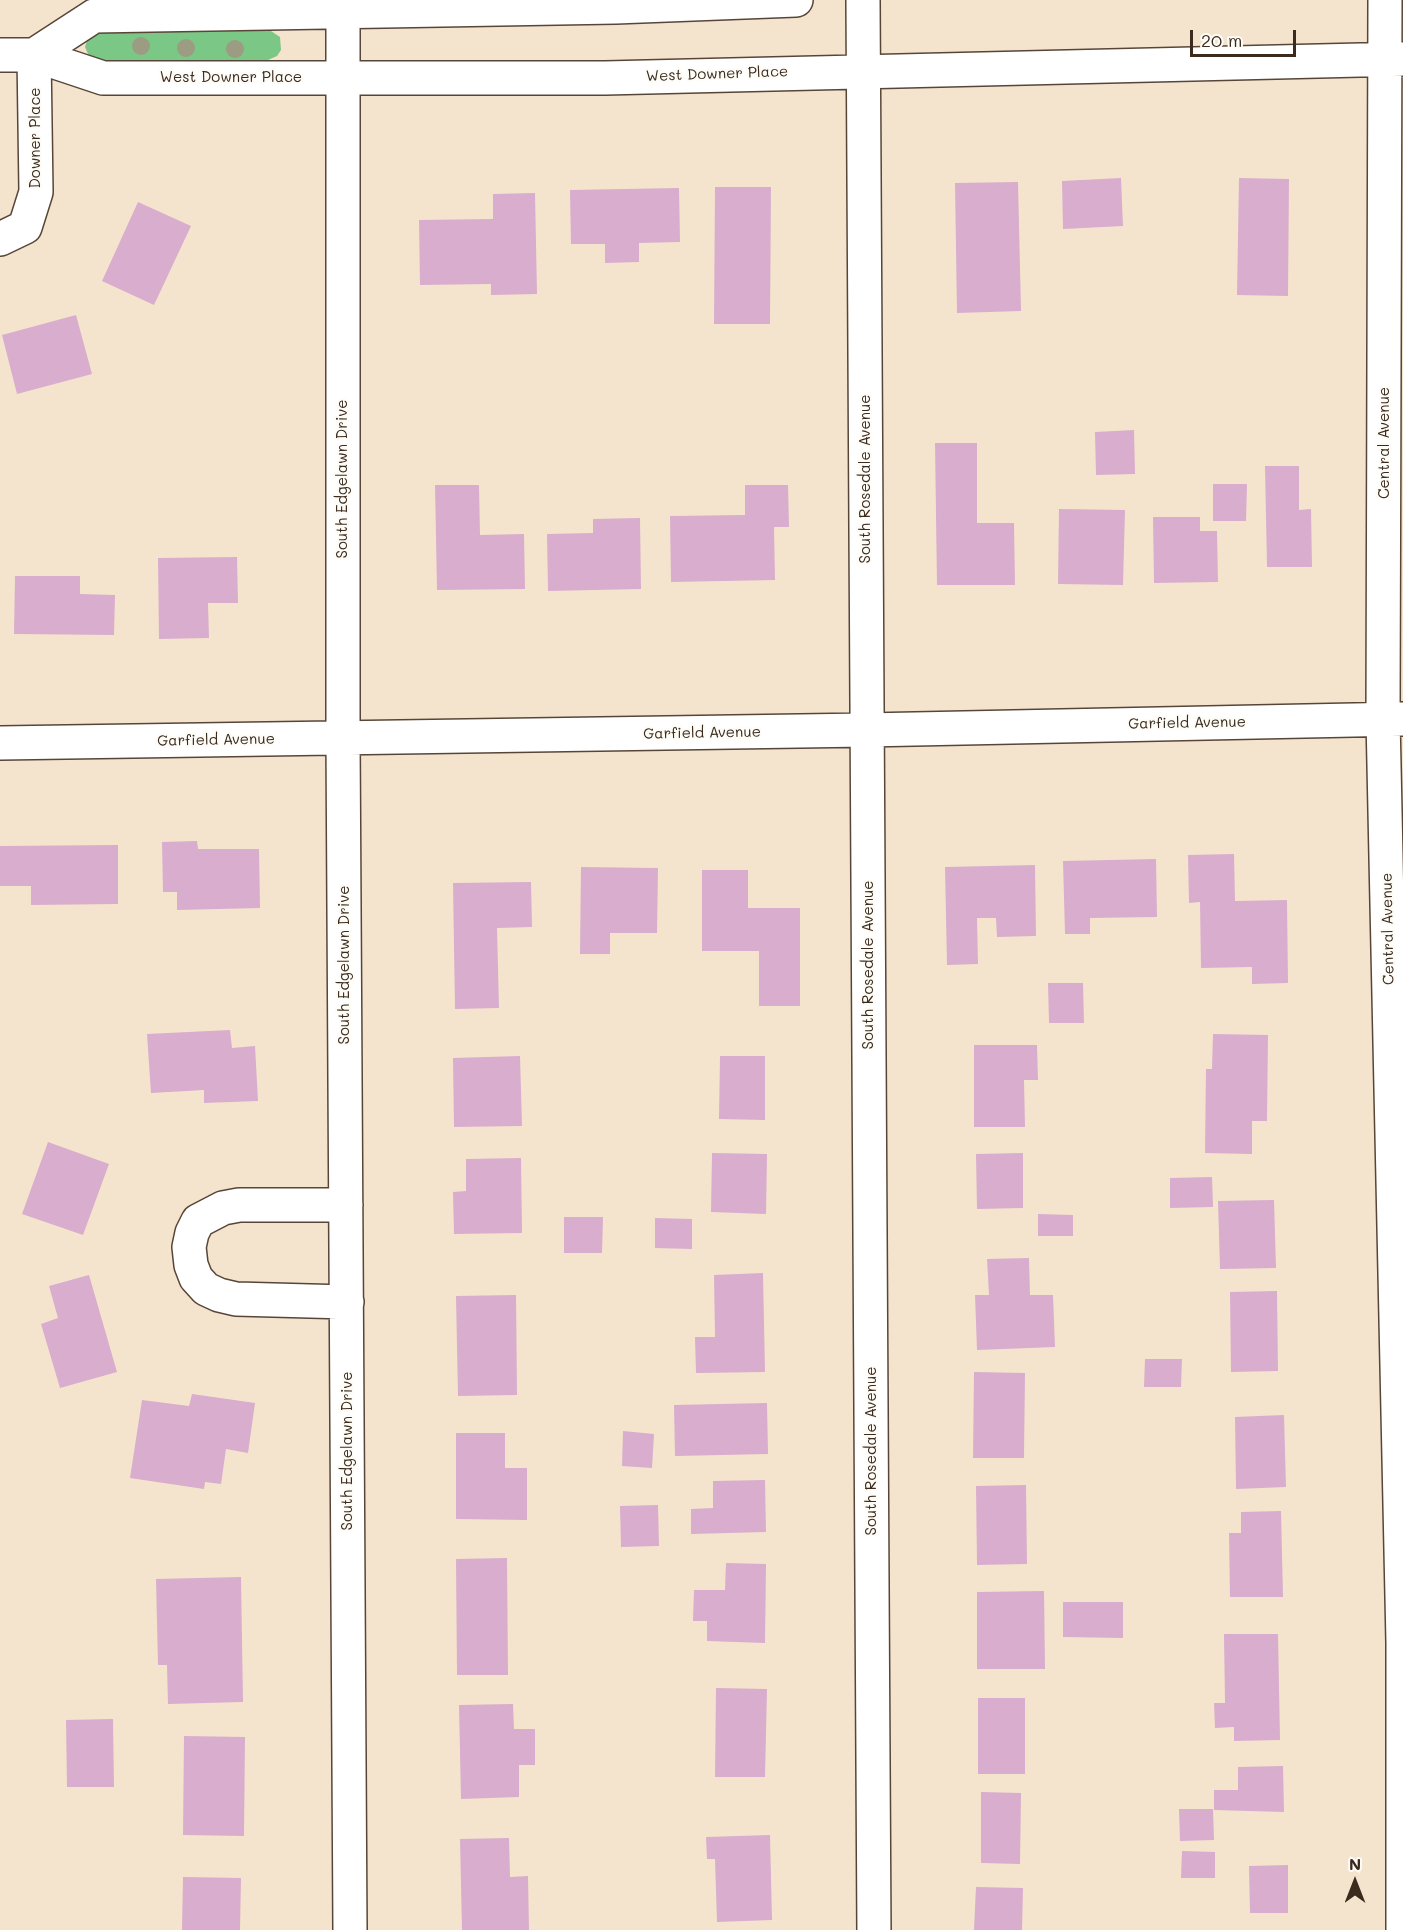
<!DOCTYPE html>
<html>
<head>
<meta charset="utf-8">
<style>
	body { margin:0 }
	#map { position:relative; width:1403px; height:1930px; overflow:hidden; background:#f5e4cd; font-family:Mali,sans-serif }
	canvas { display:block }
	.north { position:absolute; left:1325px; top:1852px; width:60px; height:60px; -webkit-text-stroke:4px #fdfcf7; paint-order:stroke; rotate:0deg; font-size:16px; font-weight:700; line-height:24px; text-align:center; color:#3b2a1e }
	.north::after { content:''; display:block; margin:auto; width:21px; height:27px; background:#3b2a1e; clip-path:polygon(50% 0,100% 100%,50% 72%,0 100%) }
	.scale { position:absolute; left:1190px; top:30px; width:106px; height:27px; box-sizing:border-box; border:3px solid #3b2a1e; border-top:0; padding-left:8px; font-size:18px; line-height:21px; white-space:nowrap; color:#3b2a1e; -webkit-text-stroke:4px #fdfcf7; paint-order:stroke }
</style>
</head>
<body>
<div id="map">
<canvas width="1403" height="1930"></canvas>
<div class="north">N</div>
<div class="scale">20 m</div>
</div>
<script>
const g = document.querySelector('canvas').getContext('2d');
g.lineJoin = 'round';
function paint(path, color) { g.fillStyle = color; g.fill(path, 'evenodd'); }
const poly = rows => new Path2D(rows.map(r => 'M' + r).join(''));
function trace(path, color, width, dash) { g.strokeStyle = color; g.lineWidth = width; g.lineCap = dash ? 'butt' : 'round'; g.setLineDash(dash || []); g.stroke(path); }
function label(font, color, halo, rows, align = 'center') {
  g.font = font + ' Mali,sans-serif'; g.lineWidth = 4.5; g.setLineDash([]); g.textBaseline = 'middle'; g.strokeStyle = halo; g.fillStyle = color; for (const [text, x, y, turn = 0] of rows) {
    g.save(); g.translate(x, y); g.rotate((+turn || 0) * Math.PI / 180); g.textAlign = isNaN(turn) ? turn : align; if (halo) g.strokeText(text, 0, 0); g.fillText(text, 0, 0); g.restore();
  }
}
paint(poly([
	[268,29,280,37,281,50,277,56,268,60,97,60,88,54,85,47,88,37,96,31]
]), '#7bc785');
paint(poly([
	[1121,178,1123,226,1063,229,1062,181],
	[1239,178,1289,179,1288,296,1237,295],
	[1018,182,1021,311,957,313,955,183],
	[715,187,771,187,770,324,714,324],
	[679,188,680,242,639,243,639,262,605,263,605,244,571,244,570,190],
	[535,193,537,294,491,295,491,284,420,285,419,220,493,219,493,194],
	[138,202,191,226,154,305,102,281],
	[76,315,92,374,17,394,2,335],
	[1134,430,1135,474,1096,475,1095,432],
	[935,443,977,443,977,523,1014,523,1015,585,937,585],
	[1265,466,1299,466,1299,510,1311,509,1312,567,1267,567],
	[1213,484,1247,484,1246,521,1213,521],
	[435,485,479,485,480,535,524,534,525,589,437,590],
	[745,485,788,485,789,527,774,527,775,580,671,582,670,516,745,515],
	[1059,509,1125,510,1123,585,1058,584],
	[1153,517,1200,517,1200,531,1217,531,1218,582,1154,583],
	[640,518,641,589,548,591,547,534,593,533,593,519],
	[237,557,238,603,208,603,209,638,159,639,158,558],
	[15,576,80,576,80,594,115,595,114,635,14,634],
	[197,841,198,849,259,849,260,908,177,910,177,892,163,892,162,842],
	[118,845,118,904,31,905,31,886,0,886,0,846],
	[1234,854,1235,901,1287,900,1288,983,1252,984,1252,967,1201,968,1200,902,1189,903,1188,855],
	[1156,859,1157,917,1090,918,1090,934,1065,934,1063,861],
	[1035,865,1036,936,997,937,996,918,977,918,978,964,947,965,945,867],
	[581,867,658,868,657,933,610,933,610,954,580,954],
	[702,870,748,870,748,908,800,908,800,1006,759,1006,759,951,702,951],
	[531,882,532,927,497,928,499,1008,455,1009,453,883],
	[1048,983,1083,983,1084,1023,1049,1023],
	[230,1030,232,1048,255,1046,258,1101,204,1103,204,1090,151,1093,147,1034],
	[1213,1034,1268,1035,1267,1121,1252,1121,1252,1154,1205,1153,1206,1069,1212,1069],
	[974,1045,1037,1045,1038,1080,1024,1080,1025,1127,974,1127],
	[520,1056,522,1126,454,1127,453,1058],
	[720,1056,765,1056,765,1120,719,1119],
	[48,1142,109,1164,83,1235,22,1214],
	[712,1153,767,1154,766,1214,711,1212],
	[1023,1153,1023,1208,977,1209,976,1154],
	[521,1158,522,1233,454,1234,453,1192,466,1191,466,1159],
	[1212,1177,1213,1207,1170,1208,1170,1178],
	[1274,1200,1276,1268,1220,1269,1218,1201],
	[1038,1214,1073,1215,1073,1236,1038,1236],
	[564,1217,603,1217,602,1253,564,1253],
	[655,1218,692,1219,692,1249,655,1248],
	[1029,1258,1030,1295,1053,1295,1055,1347,977,1350,975,1295,989,1295,987,1259],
	[763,1273,765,1372,696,1373,695,1337,715,1337,714,1275],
	[89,1275,117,1372,60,1388,41,1324,58,1318,49,1286],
	[1277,1291,1278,1371,1231,1372,1230,1292],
	[516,1295,517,1395,458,1396,456,1296],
	[1145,1359,1182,1359,1181,1387,1144,1387],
	[974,1372,1025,1373,1024,1458,973,1458],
	[192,1394,255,1403,248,1453,226,1449,221,1484,205,1482,204,1489,130,1478,142,1400,189,1406],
	[767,1403,768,1454,675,1456,674,1405],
	[1284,1415,1286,1487,1236,1489,1235,1417],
	[623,1431,654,1434,652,1468,622,1466],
	[456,1433,505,1433,505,1468,527,1468,527,1520,456,1519],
	[765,1480,766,1532,691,1534,691,1509,713,1508,713,1481],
	[1026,1485,1027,1564,977,1565,976,1486],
	[658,1505,659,1546,621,1547,620,1506],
	[1281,1511,1283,1597,1230,1597,1229,1533,1241,1533,1241,1512],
	[507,1558,508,1675,457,1675,456,1559],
	[726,1563,766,1564,765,1643,707,1641,707,1621,693,1621,694,1590,725,1590],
	[241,1577,243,1702,168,1704,167,1665,158,1665,156,1579],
	[1044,1591,1045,1669,977,1669,977,1592],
	[1063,1602,1123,1602,1123,1638,1063,1637],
	[1224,1634,1278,1634,1280,1740,1234,1741,1234,1727,1215,1728,1214,1703,1225,1703],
	[716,1688,767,1689,765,1777,715,1777],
	[978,1698,1025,1698,1025,1774,978,1774],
	[513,1704,514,1729,535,1729,535,1765,519,1765,519,1797,461,1799,459,1705],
	[113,1719,114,1787,67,1787,66,1720],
	[184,1736,245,1737,244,1836,183,1835],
	[1283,1766,1284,1812,1214,1810,1214,1790,1238,1790,1238,1767],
	[981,1792,1021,1793,1020,1864,981,1863],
	[1179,1809,1213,1809,1214,1840,1180,1841],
	[770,1835,772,1920,717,1922,715,1859,707,1859,706,1837],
	[509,1838,510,1877,528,1876,529,1930,462,1930,460,1839],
	[1182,1851,1215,1852,1215,1878,1181,1878],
	[1288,1865,1288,1913,1250,1913,1249,1866],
	[183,1877,241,1878,240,1930,182,1930],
	[976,1887,1023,1888,1022,1930,974,1930]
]), '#d8adce');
const minor = poly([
	[343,0,343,738,350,1930],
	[863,0,874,1930],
	[1385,0,1383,719,1403,1643,1403,1930],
	[0,55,34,55,103,78,605,78,1403,59],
	[34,55,94,16,616,7,796,0],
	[0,239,25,227,36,192,34,55],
	[0,743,866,730,1403,719],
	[346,1205,239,1205,223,1208,198,1221,192,1233,189,1247,191,1265,196,1278,206,1289,219,1295,236,1299,347,1302]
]);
trace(minor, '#574638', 36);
trace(minor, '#fff', 33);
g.fillStyle = '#9b9c81';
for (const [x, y] of [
	[141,46],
	[186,48],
	[235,49]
]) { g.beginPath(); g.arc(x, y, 9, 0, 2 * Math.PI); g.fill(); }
label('15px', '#3b2a1e', '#fdfcf7', [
	["West Downer Place",717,74,-2],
	["West Downer Place",231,77],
	["Downer Place",35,138,-90],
	["Central Avenue",1384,443,-90],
	["South Edgelawn Drive",342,479,-90],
	["South Rosedale Avenue",865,479,-90],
	["Garfield Avenue",1187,723,-1],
	["Garfield Avenue",702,733,-1],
	["Garfield Avenue",216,740,-1],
	["Central Avenue",1388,929,-91],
	["South Edgelawn Drive",344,965,-90],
	["South Rosedale Avenue",868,965,-90],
	["South Edgelawn Drive",347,1451,-90],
	["South Rosedale Avenue",871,1451,-90]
]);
</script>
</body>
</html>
